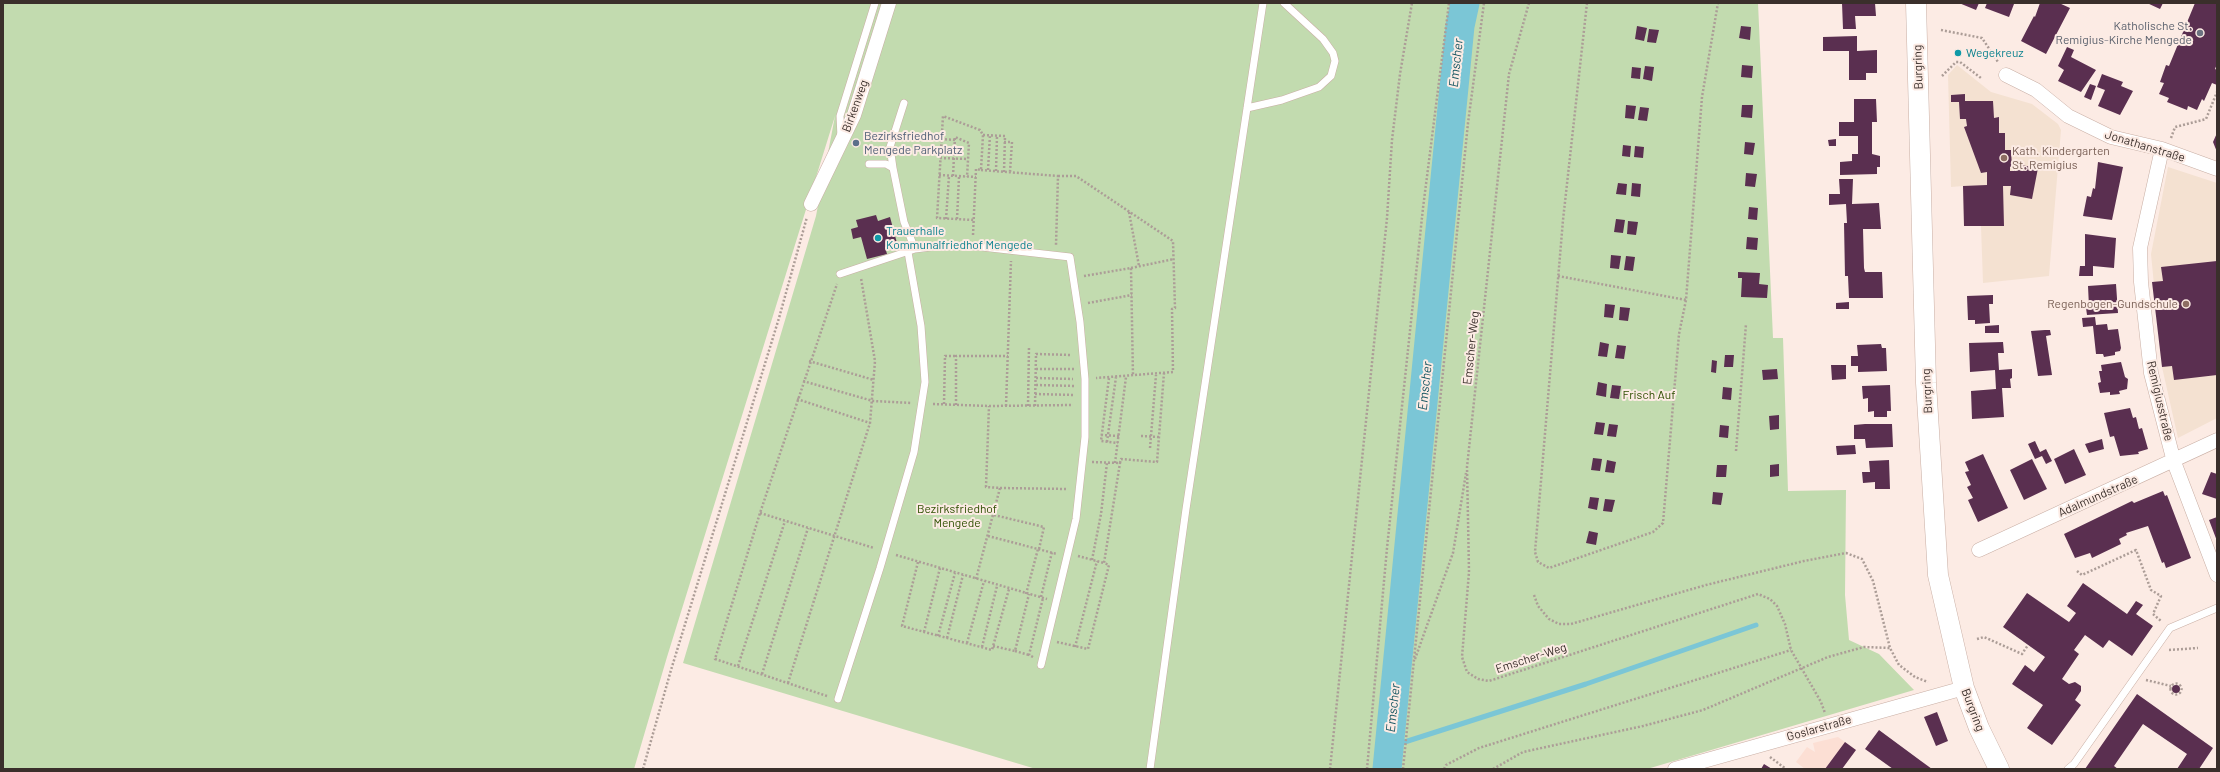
<!DOCTYPE html>
<html>
<head>
<meta charset="utf-8">
<style>
	body { margin:0 }
	#map { position:relative; width:2220px; height:772px; overflow:hidden; background:#fcebe4; font-family:Barlow,sans-serif }
	canvas { display:block }
	.frame { position:absolute; inset:0; border:4px solid #3a2f2b; pointer-events:none }
</style>
</head>
<body>
<div id="map">
<canvas width="2220" height="772"></canvas>
<div class="frame"></div>
</div>
<script>
const g = document.querySelector('canvas').getContext('2d');
g.lineJoin = 'round';
function paint(path, color) { g.fillStyle = color; g.fill(path, 'evenodd'); }
const poly = rows => new Path2D(rows.map(r => 'M' + r).join(''));
function trace(path, color, width, dash) { g.strokeStyle = color; g.lineWidth = width; g.lineCap = dash ? 'butt' : 'round'; g.setLineDash(dash || []); g.stroke(path); }
function label(font, color, halo, rows, align = 'center') {
  g.font = font + ' Barlow,sans-serif'; g.lineWidth = 4; g.setLineDash([]); g.textBaseline = 'middle'; g.strokeStyle = halo; g.fillStyle = color; for (const [text, x, y, turn = 0] of rows) {
    g.save(); g.translate(x, y); g.rotate((+turn || 0) * Math.PI / 180); g.textAlign = isNaN(turn) ? turn : align; if (halo) g.strokeText(text, 0, 0); g.fillText(text, 0, 0); g.restore();
  }
}
paint(poly([
	[1838,737,1856,750,1842,769,1805,769,1796,762,1807,747,1815,752,1813,743]
]), '#fcdfd4');
paint(poly([
	[1957,65,1991,92,2032,104,2058,124,2061,130,2049,276,1983,283,1981,226,1964,226,1963,186,1951,187,1948,75],
	[2168,167,2217,183,2217,418,2178,438,2162,367,2151,254]
]), '#f4e1d1');
paint(poly([
	[3,3,1758,3,1773,338,1783,338,1788,491,1846,490,1845,595,1849,640,1879,654,1914,690,1647,769,1036,769,683,663,816,216,835,116,667,657,634,769,3,769]
]), '#c2dbaf');
trace(poly([
	[1389,747,1586,684,1756,625]
]), '#7bc6d6', 5);
trace(poly([
	[1387,769,1460,26,1465,3]
]), '#7bc6d6', 29);
paint(poly([
	[1842,3,1875,3,1876,16,1855,16,1856,29,1843,29],
	[1959,3,1979,3,1976,10],
	[1987,3,2010,3,2014,4,2009,17,1985,8],
	[2040,3,2059,3,2070,8,2046,54,2021,41,2034,16,2035,17],
	[2147,3,2163,3,2160,9],
	[2195,3,2217,3,2217,64,2215,69,2217,70,2217,85,2212,83,2204,101,2202,99,2197,110,2188,106,2187,110,2167,102,2169,98,2159,94,2164,83,2160,82,2166,65,2169,66],
	[1637,26,1647,28,1644,41,1635,39],
	[1741,26,1751,27,1750,40,1739,38],
	[1649,29,1659,30,1656,43,1647,42],
	[1857,36,1857,51,1877,50,1877,73,1866,73,1866,80,1849,80,1849,51,1823,51,1823,37],
	[2067,47,2074,50,2071,57,2096,70,2081,92,2058,81,2064,70,2058,66],
	[1742,65,1753,66,1752,78,1741,77],
	[1645,66,1654,67,1652,81,1643,79],
	[1632,67,1641,68,1640,79,1631,78],
	[2102,74,2123,82,2121,86,2133,91,2120,115,2098,106,2105,90,2097,87],
	[2090,84,2096,86,2091,100,2084,97],
	[1965,94,1965,101,1993,101,1994,118,1999,117,1999,133,2005,133,2005,150,2011,150,2012,167,2010,167,2010,171,2014,171,2015,164,2038,168,2032,199,2010,195,2011,186,2003,186,2004,226,1964,226,1963,186,1987,185,1987,172,1981,173,1964,127,1967,126,1966,119,1960,119,1959,102,1951,102,1951,95],
	[1854,99,1876,99,1877,122,1872,122,1872,154,1880,156,1880,167,1877,167,1877,174,1840,175,1840,162,1852,161,1852,154,1858,154,1858,136,1839,136,1839,122,1854,122],
	[1626,105,1636,106,1634,119,1625,118],
	[1742,105,1753,105,1752,118,1741,117],
	[1640,107,1649,108,1647,121,1638,120],
	[2217,133,2217,152,2213,142],
	[1836,139,1836,146,1829,146,1828,140],
	[1745,142,1755,143,1753,155,1744,154],
	[1623,145,1631,146,1630,157,1622,156],
	[1635,146,1644,147,1643,158,1634,157],
	[2098,162,2123,167,2112,220,2083,216,2087,196,2091,197,2093,188,2095,189],
	[1746,173,1757,174,1755,187,1745,186],
	[1839,179,1853,179,1852,204,1879,203,1881,229,1863,229,1864,268,1865,272,1882,272,1883,298,1849,298,1848,276,1845,276,1844,223,1847,223,1846,204,1829,205,1829,194,1840,194],
	[1618,183,1627,184,1626,195,1616,194],
	[1632,183,1641,184,1640,197,1631,196],
	[1749,207,1758,208,1757,220,1748,219],
	[876,215,878,221,890,217,897,243,885,247,887,254,867,259,861,237,853,239,851,229,858,227,856,220],
	[1616,219,1625,220,1623,233,1614,232],
	[1628,221,1638,222,1636,235,1627,234],
	[2085,234,2116,238,2114,268,2093,266,2093,276,2079,276,2080,266,2085,266],
	[1747,237,1758,238,1757,250,1746,249],
	[1611,255,1621,256,1619,269,1610,268],
	[1626,256,1635,257,1633,271,1624,270],
	[2217,261,2217,375,2174,380,2172,366,2162,367,2152,282,2163,281,2161,267],
	[1738,272,1760,273,1759,284,1768,285,1767,298,1741,297,1742,278,1738,278],
	[2116,284,2118,313,2087,315,2086,308,2089,307,2088,286],
	[1993,295,1993,304,1989,304,1990,323,1975,324,1975,320,1968,320,1967,296],
	[1849,302,1849,309,1836,309,1836,303],
	[1605,304,1615,305,1613,318,1604,317],
	[1620,307,1630,308,1628,321,1619,320],
	[2095,317,2096,325,2107,324,2108,330,2118,329,2121,348,2120,351,2115,352,2115,355,2104,357,2103,354,2096,354,2093,326,2083,327,2082,318],
	[1999,325,1999,333,1985,333,1985,326],
	[2045,330,2050,330,2051,335,2046,336,2052,375,2038,376,2031,331],
	[1600,342,1609,344,1607,357,1598,356],
	[2003,342,2004,353,1998,353,1999,370,2012,369,2012,378,2010,379,2011,388,2002,388,2004,417,1972,419,1971,391,1996,389,1995,370,1970,372,1969,343],
	[1881,344,1882,348,1886,348,1887,371,1858,372,1858,366,1851,366,1851,356,1858,356,1857,345],
	[1617,345,1626,346,1624,359,1615,358],
	[1725,355,1734,355,1733,367,1724,367],
	[1712,360,1717,361,1716,373,1711,372],
	[2121,362,2125,377,2128,379,2127,389,2119,391,2120,394,2110,395,2110,392,2100,393,2098,383,2101,382,2099,371,2102,371,2101,365],
	[1831,365,1846,365,1846,379,1832,380],
	[1777,369,1778,379,1763,380,1762,370],
	[1598,382,1607,384,1606,397,1596,395],
	[1612,385,1621,386,1619,399,1610,398],
	[1890,385,1891,411,1887,411,1887,417,1874,417,1874,411,1868,412,1868,398,1863,399,1862,386],
	[1723,387,1732,388,1731,400,1722,399],
	[2130,408,2133,418,2136,417,2139,429,2142,428,2148,449,2138,452,2139,454,2120,456,2114,436,2110,437,2104,413],
	[1779,415,1779,429,1770,430,1769,416],
	[1596,422,1605,423,1603,435,1594,434],
	[1609,424,1618,425,1616,437,1607,436],
	[1865,424,1892,424,1893,447,1866,448,1865,439,1854,439,1854,425],
	[1720,425,1729,426,1728,438,1719,437],
	[2102,439,2104,449,2089,453,2085,444],
	[2035,441,2040,452,2046,449,2052,461,2046,464,2042,456,2035,459,2028,444],
	[1855,445,1856,454,1837,455,1836,446],
	[2074,449,2086,475,2065,484,2054,459],
	[1983,454,2008,508,1978,522,1968,500,1973,498,1967,487,1971,485,1965,472,1969,471,1965,462],
	[1593,458,1602,459,1600,471,1591,470],
	[2032,459,2047,489,2024,500,2010,470],
	[1607,460,1616,462,1614,473,1605,472],
	[1889,460,1890,489,1875,489,1875,482,1863,483,1862,472,1870,472,1869,461],
	[1779,464,1779,476,1770,477,1770,465],
	[1717,465,1727,465,1726,477,1716,477],
	[2211,472,2217,474,2217,499,2202,494],
	[2163,491,2165,496,2167,495,2191,558,2166,568,2164,562,2162,563,2148,526,2126,533,2127,535,2119,539,2121,544,2092,558,2090,553,2075,558,2064,534,2132,501,2134,503],
	[1713,492,1723,493,1721,505,1712,504],
	[1590,497,1599,498,1597,510,1588,508],
	[1605,499,1615,500,1612,512,1603,511],
	[2217,517,2217,541,2209,520],
	[1589,531,1598,533,1596,545,1586,543],
	[2083,583,2127,614,2136,601,2143,605,2136,614,2153,626,2132,656,2109,640,2103,648,2085,635,2074,650,2079,654,2062,679,2069,684,2075,682,2081,686,2081,691,2075,700,2081,705,2052,745,2027,728,2043,705,2012,684,2025,665,2034,672,2045,657,2003,627,2027,593,2069,622,2076,613,2067,606],
	'2172 689a4 4 0 1 1 8 0a4 4 0 1 1-8 0Z',
	[2137,694,2213,748,2199,769,2177,769,2187,754,2143,724,2114,766,2118,769,2085,769],
	[1937,712,1948,741,1936,746,1924,717],
	[1879,730,1921,761,1932,769,1893,769,1865,749],
	[1845,742,1856,750,1842,769,1825,769],
	[1764,764,1772,769,1761,769]
]), '#5a2f50');
const service = poly([
	[1247,108,1282,100,1319,87,1331,76,1335,61,1333,53,1323,39,1284,3],
	[841,137,840,116,875,3],
	[869,164,886,164,893,168,904,222,915,249],
	[893,168,890,147,904,103],
	[840,274,915,249,939,246,973,246,1070,257,1080,322,1085,379,1085,437,1076,519,1041,665],
	[838,699,880,568,914,452,925,382,921,326,908,252],
	[1150,769,1186,509,1263,3],
	[2068,769,2074,764,2170,628,2217,608]
]);
const minor = poly([
	[2006,75,2036,90,2068,116,2111,137,2162,149,2217,169],
	[2162,149,2140,248,2141,282,2151,373,2174,462,2217,575],
	[811,204,854,115,889,3],
	[1979,550,2217,440],
	[1675,769,1964,688]
]);
const secondary = poly([
	[1916,3,1926,383,1938,575,1964,688,1979,728,1999,769]
]);
trace(service, '#c9afa5', 8);
trace(minor, '#c9afa5', 15);
trace(secondary, '#c9afa5', 21);
trace(poly([
	[1529,3,1509,74,1467,467,1469,572,1462,657,1467,672,1478,679,1489,681,1758,594,1770,599,1777,606,1785,624,1791,650,1821,702,1825,713],
	[1587,3,1563,220,1535,552,1538,562,1549,568,1653,532,1663,523,1679,334,1686,300,1702,97,1718,3],
	[1941,30,1982,38,1998,62],
	[1942,76,1956,62,1960,62,1981,78],
	[983,135,1005,136,1004,172],
	[2171,138,2175,127,2206,119,2217,92],
	[941,139,955,140],
	[1004,142,1012,142,1010,172],
	[940,158,968,159],
	[981,170,1058,176,1056,245],
	[988,170,990,135],
	[996,171,997,136],
	[939,175,976,177],
	[953,176,955,137,969,143,967,177],
	[1058,176,1076,176,1173,241,1175,308,1172,309,1173,372,1096,378],
	[1129,212,1139,266],
	[946,219,949,176],
	[957,219,959,177],
	[973,235,976,169,981,170,983,135,980,130,943,116,937,218,974,220],
	[1131,268,1174,259],
	[1084,276,1131,268,1133,376],
	[1558,276,1686,300],
	[1088,303,1132,295],
	[809,361,874,380],
	[1036,369,1074,369],
	[1036,378,1073,379],
	[1109,378,1101,441,1118,443],
	[803,381,873,401,912,403],
	[1036,385,1075,386],
	[1035,394,1075,395],
	[797,399,870,423],
	[933,404,989,406,1073,405],
	[944,404,945,356,956,356],
	[956,405,956,356,1008,356],
	[1006,406,1011,261],
	[1028,406,1029,347],
	[1035,406,1036,354,1072,355],
	[1101,435,1119,436],
	[1141,436,1159,437],
	[1107,442,1116,377],
	[1150,448,1156,375],
	[1736,451,1746,324],
	[1092,462,1120,463,1121,459,1157,462,1164,373],
	[1115,463,1126,377],
	[1000,488,1068,489],
	[760,513,874,548],
	[994,515,1044,527,1039,549],
	[988,536,1057,554],
	[896,555,1047,599],
	[1078,556,1104,563],
	[1092,560,1101,514,1107,463],
	[918,562,902,626,992,650,1009,589],
	[2077,571,2082,575,2136,550,2151,590,2161,596,2153,614,2161,621],
	[976,579,1000,488,986,487,989,406],
	[1026,594,1038,549],
	[1534,595,1538,606,1549,619,1559,624,1571,624,1706,585,1804,561,1846,553,1862,559,1873,581,1890,648,1899,665,1915,677,1928,682],
	[1041,597,1052,552],
	[924,632,940,568],
	[938,636,955,573],
	[947,638,963,575],
	[1977,639,1984,637,2022,654,2028,645],
	[1057,642,1088,649,1109,565,1104,563,1120,463],
	[967,643,984,581],
	[993,646,1015,651,1029,594],
	[982,647,997,586],
	[1075,647,1097,561],
	[2169,650,2198,648],
	[1015,651,1029,655],
	[1033,657,1029,655,1043,598],
	[1415,659,1453,553,1466,473],
	[738,666,785,521],
	[762,674,808,528],
	[2146,680,2171,686],
	[788,683,870,423,875,361,861,278],
	'2170.5 689a5.5 5.5 0 1 1 11 0a5.5 5.5 0 1 1-11 0Z',
	[827,696,715,659,760,513,837,284],
	[1770,757,1786,769],
	[643,769,671,670,779,318,807,217],
	[1330,769,1387,218,1392,140,1400,74,1412,3],
	[1367,769,1387,548,1423,208,1449,3],
	[1403,769,1468,123,1484,3],
	[1444,769,1446,765,1479,748,1791,650],
	[1493,769,1523,752,1643,726,1703,710,1828,657,1864,647,1890,648]
]), '#ac9d97', 2.5, [2, 2]);
trace(service, '#fff', 7);
trace(minor, '#fff', 14);
trace(secondary, '#fff', 20);
for (const [x, y, r, color] of [
	[2200,33,4,"#6b7280"],
	[1958,53,4,"#0f9aa8"],
	[856,143,4,"#5c6f8a"],
	[2004,158,4,"#8d6e63"],
	[878,238,4,"#0f9aa8"],
	[2186,304,4,"#8d6e63"]
]) { const dot = new Path2D(); dot.arc(x, y, r, 0, 2 * Math.PI); g.fillStyle = color; g.fill(dot); trace(dot, '#fcebe4', 1.5); }
label('12px', '#5b616d', '#fcebe4', [
	["Katholische St.",2192,26],
	["Remigius-Kirche Mengede",2192,40]
], 'right');
label('12px', '#0d838f', '#fcebe4', [
	["Wegekreuz",1966,53],
	["Trauerhalle",886,231],
	["Kommunalfriedhof Mengede",886,245]
], 'left');
label('12px', '#3a2f2b', '#fcebe4', [
	["Burgring",1918,67,-92],
	["Birkenweg",855,106,-70],
	["Jonathanstraße",2145,146,17],
	["Emscher-Weg",1471,348,-84],
	["Burgring",1927,391,-93],
	["Remigiusstraße",2160,401,77],
	["Adalmundstraße",2098,496,-24],
	["Emscher-Weg",1531,658,-18],
	["Burgring",1973,710,69],
	["Goslarstraße",1819,728,-16]
]);
label('12px', '#4e5e75', '#fcebe4', [
	["Bezirksfriedhof",864,136],
	["Mengede Parkplatz",864,150]
], 'left');
label('12px', '#785e54', '#fcebe4', [
	["Kath. Kindergarten",2012,151],
	["St. Remigius",2012,165],
	["Regenbogen-Gundschule",2178,304,"right"]
], 'left');
label('12px', '#2e4f00', '#fcebe4', [
	["Frisch Auf",1649,395],
	["Bezirksfriedhof",957,509],
	["Mengede",957,523]
]);
label('italic 13px', '#175763', '#fcebe4', [
	["Emscher",1456,63,-84],
	["Emscher",1425,386,-84],
	["Emscher",1393,708,-84]
]);
</script>
</body>
</html>
